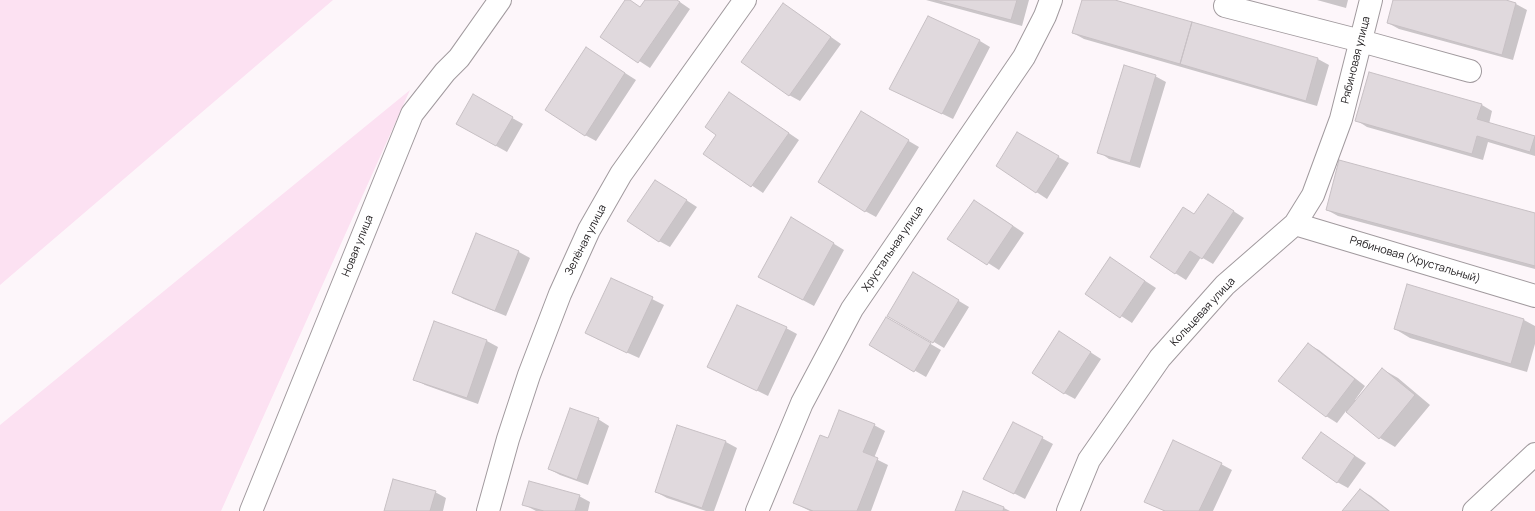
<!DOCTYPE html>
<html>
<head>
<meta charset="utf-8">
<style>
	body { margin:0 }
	canvas { display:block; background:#fdf6fa }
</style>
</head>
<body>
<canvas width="1535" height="511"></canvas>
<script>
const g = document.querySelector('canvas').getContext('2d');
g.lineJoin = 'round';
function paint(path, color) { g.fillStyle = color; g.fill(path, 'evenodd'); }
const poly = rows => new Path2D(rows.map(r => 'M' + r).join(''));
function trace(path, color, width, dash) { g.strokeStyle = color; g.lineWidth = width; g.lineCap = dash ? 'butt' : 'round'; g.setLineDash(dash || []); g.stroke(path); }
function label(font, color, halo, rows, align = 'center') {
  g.font = font + ' Manrope,sans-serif'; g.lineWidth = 3.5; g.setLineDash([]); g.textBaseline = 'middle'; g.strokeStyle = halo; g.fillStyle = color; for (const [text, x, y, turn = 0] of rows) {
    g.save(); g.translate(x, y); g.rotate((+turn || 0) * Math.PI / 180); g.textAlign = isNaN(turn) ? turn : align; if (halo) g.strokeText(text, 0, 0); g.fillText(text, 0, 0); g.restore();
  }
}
paint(poly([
	[0,0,333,0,0,285],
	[410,90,221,511,0,511,0,425]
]), '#fce1f2');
paint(poly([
	[626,0,628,0,641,8,646,0,677,0,690,9,650,68,601,36],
	[926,0,1029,0,1022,26],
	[1083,0,1112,0,1318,59,1329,65,1317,106,1084,39,1073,33],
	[1317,0,1348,0,1346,8],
	[1395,0,1503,0,1516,4,1527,10,1513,60,1399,29,1388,23],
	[794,11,841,44,800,101,789,95],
	[980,41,990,47,953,119,891,89],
	[597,55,636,80,596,141,585,135],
	[1155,76,1166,82,1140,168,1109,159,1099,152],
	[730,93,799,140,763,193,705,154,718,135],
	[473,96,523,124,507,152,457,124],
	[1482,105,1492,111,1489,124,1535,137,1535,156,1488,142,1483,160,1367,127,1356,120],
	[861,113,919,147,876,217,865,211],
	[1018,134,1069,163,1047,199,997,166],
	[666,187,697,207,670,247,659,241],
	[1209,195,1244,218,1213,264,1201,257,1186,280,1175,273,1195,215],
	[985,207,1024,233,999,270,949,238],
	[1327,210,1535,214,1535,269,1338,216],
	[802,224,844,250,814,306,759,277],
	[477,235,519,252,530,258,506,316,464,299,453,293],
	[1121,265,1156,288,1132,323,1086,293],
	[914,274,969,307,944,348,889,315],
	[612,279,664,305,639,358,597,339],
	[1408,286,1524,320,1535,326,1535,344,1527,372,1410,338,1395,329],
	[886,318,941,350,926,377,870,345],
	[435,323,487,341,498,347,478,404,425,385,415,379],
	[786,328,797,334,768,396,709,367],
	[1070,339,1101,359,1075,399,1064,393],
	[1308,344,1319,350,1365,386,1355,400,1356,401,1382,369,1398,378,1430,405,1395,447,1380,438,1346,411,1337,423,1326,416],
	[598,419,609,426,588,485,560,475,549,469],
	[874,425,885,431,874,458,888,465,871,511,810,511,794,503,828,440],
	[678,426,726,442,737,448,714,511,706,511,667,498,656,492],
	[1321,433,1366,463,1348,488,1337,482],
	[1042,438,1053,444,1025,499,996,484],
	[1221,464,1232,470,1213,511,1164,511,1146,501],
	[1361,490,1371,496,1390,511,1344,511],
	[435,492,446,498,443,511,385,511],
	[963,493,1004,508,1010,511,956,511],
	[579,496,590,502,588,511,536,511,523,504]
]), '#0003');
const building = poly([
	[625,0,630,0,640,7,645,0,677,0,680,2,638,63,600,37,625,0],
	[935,0,1017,0,1011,20,935,0],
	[1082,0,1115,0,1192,22,1180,64,1072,33,1082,0],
	[1393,0,1506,0,1516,3,1502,55,1387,23,1393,0],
	[783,3,831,37,789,96,741,62,783,3],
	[928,16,980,40,942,114,889,89,928,16],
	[1192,22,1318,58,1306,101,1180,64,1192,22],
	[586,47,625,73,585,136,545,110,586,47],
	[1124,65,1156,75,1130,163,1097,153,1124,65],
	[1369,72,1482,104,1477,119,1535,136,1530,152,1477,136,1472,154,1355,121,1369,72],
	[729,92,789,133,751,187,703,154,716,135,705,127,729,92],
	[473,94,513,117,496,146,456,124,473,94],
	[861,111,909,140,865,212,818,182,861,111],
	[1017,132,1059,156,1036,193,996,166,1017,132],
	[1339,160,1535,213,1535,266,1326,210,1339,160],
	[655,180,687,200,659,242,627,221,655,180],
	[1208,194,1234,211,1202,259,1190,251,1175,274,1150,257,1183,207,1194,214,1208,194],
	[974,200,1013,226,987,265,947,239,974,200],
	[791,217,834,243,803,300,758,277,791,217],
	[476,233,519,251,495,311,452,293,476,233],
	[1110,257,1145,281,1120,318,1085,294,1110,257],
	[913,272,959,300,933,343,887,316,913,272],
	[611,278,653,297,627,353,585,333,611,278],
	[1407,284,1524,319,1511,364,1394,329,1407,284],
	[737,305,787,327,757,391,707,367,737,305],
	[886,317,931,343,914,372,869,345,886,317],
	[434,321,487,340,467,398,413,380,434,321],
	[1059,331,1091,352,1064,394,1032,373,1059,331],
	[1308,343,1355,379,1326,417,1278,381,1308,343],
	[1382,368,1415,395,1379,439,1346,412,1382,368],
	[570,408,599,418,577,480,548,469,570,408],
	[839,410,875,424,863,452,878,458,857,511,813,511,793,503,820,435,828,438,839,410],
	[1013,422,1043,437,1014,494,983,479,1013,422],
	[677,425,726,441,702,508,655,492,677,425],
	[1321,432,1355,456,1337,483,1302,458,1321,432],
	[1173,440,1222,463,1199,511,1165,511,1144,502,1173,440],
	[393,479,436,491,430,511,384,511,393,479],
	[529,481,580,495,575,511,544,511,522,505,529,481],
	[1360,489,1389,511,1342,511,1360,489],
	[963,491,1004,507,1003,511,955,511,963,491]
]);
paint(building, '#e0d9dd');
trace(building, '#c7c0c4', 1);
const minor = poly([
	[1225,6,1361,41,1470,71],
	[1295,224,1535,296],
	[251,511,412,114,445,72,459,58,500,0],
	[488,511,508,439,529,375,560,294,589,230,621,174,745,0],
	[757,511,802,403,852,309,1024,57,1045,16,1051,0],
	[1068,511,1089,460,1160,358,1225,285,1295,224,1313,195,1341,119,1371,0],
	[1474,511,1535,454]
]);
trace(minor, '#a19a9e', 24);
trace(minor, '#fff', 22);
label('11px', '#1e1b1d', '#fff', [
	["Рябиновая улица",1356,60,-76],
	["Зелёная улица",586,240,-63],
	["Новая улица",358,246,-68],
	["Хрустальная улица",893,249,-56],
	["Рябиновая (Хрустальный)",1415,260,17],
	["Кольцевая улица",1203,312,-47]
]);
</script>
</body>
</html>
